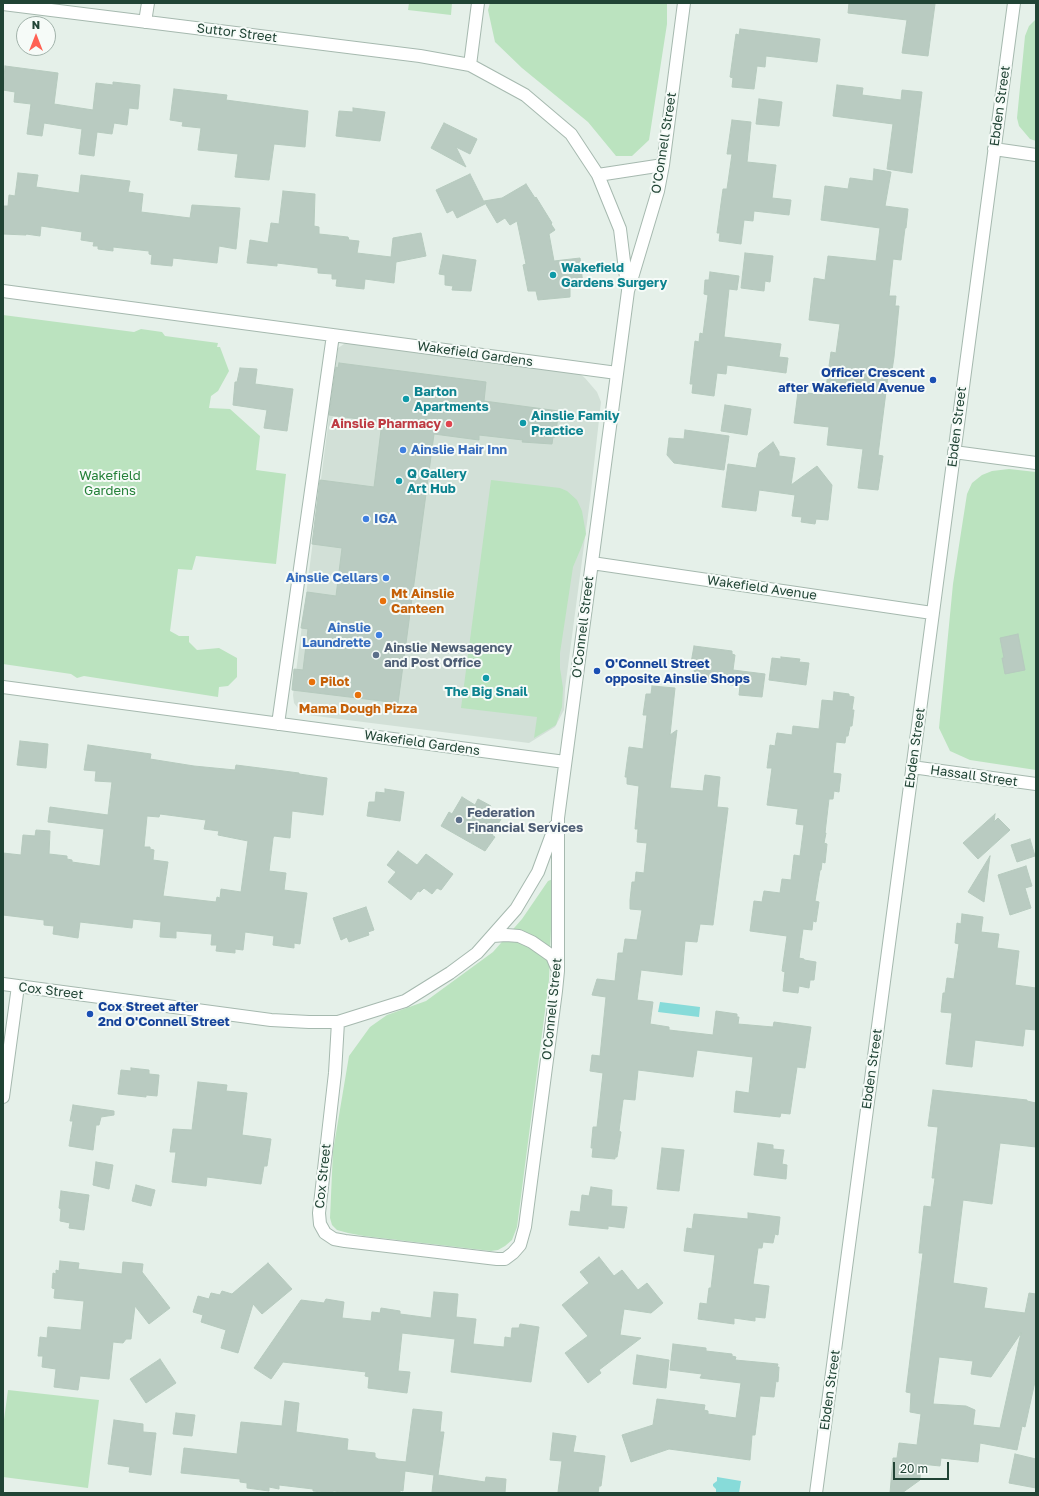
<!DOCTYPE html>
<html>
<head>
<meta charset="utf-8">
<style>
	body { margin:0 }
	#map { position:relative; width:1039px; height:1496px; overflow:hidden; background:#e5f0e9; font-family:"Golos Text",sans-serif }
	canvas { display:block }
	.frame { position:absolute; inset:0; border:4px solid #214435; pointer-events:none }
	.north { position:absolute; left:16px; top:16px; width:40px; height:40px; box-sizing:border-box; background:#f6fbf8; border:1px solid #a1b2aa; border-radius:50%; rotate:0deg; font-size:11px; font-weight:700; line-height:16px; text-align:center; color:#214435 }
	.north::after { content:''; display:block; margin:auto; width:14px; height:18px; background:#ff6153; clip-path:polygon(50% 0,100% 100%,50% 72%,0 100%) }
	.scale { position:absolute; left:893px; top:1462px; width:56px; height:18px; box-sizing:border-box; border:2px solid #214435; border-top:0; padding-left:5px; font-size:12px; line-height:14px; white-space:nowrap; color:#214435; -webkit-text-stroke:3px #f6fbf8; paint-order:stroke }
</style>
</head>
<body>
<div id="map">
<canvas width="1039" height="1496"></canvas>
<div class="frame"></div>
<div class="north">N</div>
<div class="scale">20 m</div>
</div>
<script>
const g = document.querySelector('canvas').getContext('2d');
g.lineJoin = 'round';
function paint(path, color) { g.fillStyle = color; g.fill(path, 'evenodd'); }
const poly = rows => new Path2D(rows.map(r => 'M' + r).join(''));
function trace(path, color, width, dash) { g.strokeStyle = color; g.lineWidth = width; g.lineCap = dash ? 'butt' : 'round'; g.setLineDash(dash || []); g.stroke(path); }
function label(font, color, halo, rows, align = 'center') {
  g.font = font + ' "Golos Text",sans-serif'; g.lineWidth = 4; g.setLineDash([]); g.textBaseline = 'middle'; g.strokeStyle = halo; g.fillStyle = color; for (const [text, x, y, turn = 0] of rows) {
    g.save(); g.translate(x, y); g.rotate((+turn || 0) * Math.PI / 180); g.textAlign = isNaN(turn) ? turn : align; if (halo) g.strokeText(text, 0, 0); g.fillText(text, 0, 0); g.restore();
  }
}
paint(poly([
	[350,340,575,370,585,378,597,392,601,402,590,500,565,689,564,710,555,727,529,743,308,715,301,712,294,703,293,695,338,348]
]), '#d2e0d7');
paint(poly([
	[409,3,452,3,451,15,408,10],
	[490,3,667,3,667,24,649,140,632,156,616,156,588,122,522,68,495,42,488,10],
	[1036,19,1036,141,1030,139,1019,126,1017,118,1025,36,1029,26],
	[3,315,134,332,141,329,162,332,165,336,218,343,217,347,220,347,229,371,218,391,211,396,209,408,230,409,260,436,256,470,286,474,276,564,196,556,192,570,178,569,170,631,179,636,189,636,189,642,197,650,219,648,237,658,237,677,228,686,219,687,218,697,84,676,77,678,71,674,3,664],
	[1009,469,1036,472,1036,770,970,760,950,751,939,728,953,584,967,494,972,483,982,475,992,471],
	[491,480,560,488,567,491,577,500,582,511,586,534,581,548,573,567,560,653,560,668,563,688,562,707,556,725,534,738,537,717,461,708],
	[553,879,549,980,517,1227,512,1240,505,1246,498,1250,491,1251,364,1236,348,1233,337,1230,332,1225,330,1218,333,1151,349,1056,370,1027,387,1015,426,1001,493,952,522,919,548,881],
	[8,1390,99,1400,88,1488,3,1477,3,1427]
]), '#bbe3bf');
paint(poly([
	[660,1002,700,1007,699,1017,658,1012],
	[717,1477,741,1481,739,1493,716,1492,716,1489,713,1486,713,1484,717,1481]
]), '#87dbd9');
const building = poly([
	[849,3,925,3,935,4,928,56,902,53,907,20,848,13,849,3],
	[740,29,820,39,817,62,766,56,765,67,757,66,754,89,732,87,733,78,730,77,736,34,739,35,740,29],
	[5,66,58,73,54,104,93,110,96,83,113,85,113,82,140,85,138,109,129,108,127,125,114,123,112,134,97,132,94,156,79,154,82,129,44,123,42,136,27,134,31,104,14,102,15,92,3,90,5,66],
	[837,85,863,88,862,95,901,100,902,90,922,92,912,173,887,169,893,124,833,116,837,85],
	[174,89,227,95,226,100,308,111,305,147,274,144,269,180,235,177,238,154,198,150,201,128,182,126,183,122,170,120,174,89],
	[759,99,782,102,779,126,756,124,759,99],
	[353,108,385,112,380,141,336,136,339,111,353,112,353,108],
	[732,120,751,122,747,162,776,165,772,198,791,200,789,215,754,211,753,221,744,220,741,244,719,241,720,233,717,233,723,189,727,189,732,154,727,154,732,120],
	[444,123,477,139,470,154,456,147,466,167,431,148,444,123],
	[874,169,891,172,885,206,908,209,906,228,905,228,901,260,893,259,889,296,896,296,895,306,899,306,894,357,891,377,888,376,878,455,883,456,878,490,858,488,863,449,827,445,829,427,794,423,798,392,825,395,831,352,836,353,840,324,809,320,814,278,825,280,828,256,876,261,880,228,821,220,825,186,848,189,850,178,873,181,874,169],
	[18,173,38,175,36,187,79,193,81,175,130,181,128,192,143,194,141,212,190,218,192,205,240,208,236,249,219,246,217,263,173,258,172,266,151,264,152,255,149,254,149,251,113,247,113,251,98,249,98,246,93,246,94,242,81,240,82,232,41,226,40,236,26,234,26,235,3,234,3,206,8,206,9,195,15,196,18,173],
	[470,174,485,204,457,218,453,210,447,213,436,190,470,174],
	[526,184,535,198,536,197,552,223,551,224,555,230,549,234,554,261,580,258,583,285,570,286,570,297,538,300,536,291,528,291,523,265,526,264,517,221,510,225,505,218,497,223,484,201,502,198,526,184],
	[283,191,315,194,314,226,319,227,319,234,348,237,349,240,359,241,357,253,391,257,393,238,421,233,426,256,396,262,394,283,365,279,364,289,336,286,337,279,332,279,332,274,318,273,318,268,277,263,277,266,247,263,250,240,268,243,271,223,279,224,283,191],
	[745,253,773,256,770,282,765,281,764,291,741,288,745,253],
	[443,255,476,260,471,291,452,290,453,286,445,285,445,275,439,274,443,255],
	[710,272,739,276,737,290,729,289,724,337,781,344,779,357,788,358,786,373,727,365,726,374,717,373,714,396,692,393,693,384,690,384,695,341,699,342,700,333,703,334,708,295,704,294,705,280,709,280,710,272],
	[339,363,486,382,484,401,559,411,555,437,553,437,552,444,522,442,523,440,479,435,479,440,434,434,398,703,292,690,294,669,303,670,308,629,301,628,307,592,336,596,342,548,312,544,320,480,374,487,382,422,329,415,336,367,338,368,339,363],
	[240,368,257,369,255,384,293,389,287,431,264,428,267,410,233,405,235,382,237,382,240,368],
	[725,405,751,409,747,435,721,431,725,405],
	[685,430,729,436,724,470,674,463,667,455,669,438,684,439,685,430],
	[773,442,779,452,779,456,795,458,791,485,817,466,832,485,828,520,816,519,815,524,801,522,802,517,792,516,795,495,759,490,756,511,722,507,728,464,756,468,759,453,773,442],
	[1018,634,1025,670,1005,674,1002,658,1004,658,1000,638,1018,634],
	[694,646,732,651,732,654,735,655,733,670,765,674,762,697,739,695,740,686,696,680,693,664,691,663,694,646],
	[781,657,800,659,799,662,809,663,806,685,769,680,772,658,781,659,781,657],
	[652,686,675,688,670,735,677,730,670,788,703,791,705,775,720,777,717,807,728,808,713,925,700,924,697,942,685,941,682,975,641,970,637,1000,653,1002,650,1024,669,1027,669,1030,713,1035,716,1011,737,1014,737,1017,739,1017,738,1024,773,1027,774,1022,811,1027,805,1068,797,1067,790,1114,781,1113,780,1117,734,1112,736,1091,749,1093,753,1057,697,1050,693,1077,638,1070,635,1100,624,1099,623,1100,619,1131,621,1132,617,1157,615,1157,615,1159,592,1157,593,1148,591,1148,593,1127,597,1127,603,1073,590,1071,592,1055,600,1056,606,997,592,995,597,979,615,981,618,953,623,953,625,939,637,940,642,910,630,909,630,900,632,882,635,882,636,872,644,873,647,843,637,842,638,829,635,829,639,786,627,784,627,777,625,777,629,747,643,749,647,715,643,715,646,694,651,694,652,686],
	[834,692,849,694,849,696,854,697,852,710,854,710,852,726,850,726,848,736,846,736,845,743,836,742,833,773,841,774,839,792,834,791,833,799,829,799,825,833,826,833,824,843,827,844,825,863,822,862,821,870,820,870,815,901,819,902,816,922,813,921,812,930,803,929,799,958,804,959,804,960,816,962,814,980,810,980,809,988,799,986,798,993,783,991,785,972,782,971,787,936,750,931,754,901,762,902,764,891,780,893,782,879,791,880,794,855,800,856,804,825,796,824,798,809,767,805,772,768,767,768,770,745,775,746,777,733,792,735,793,726,819,729,822,700,833,701,834,692],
	[20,741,48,744,46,768,17,765,20,741],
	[88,745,151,754,150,759,194,766,235,770,236,765,299,773,299,774,327,778,323,815,292,811,290,838,274,836,273,838,269,871,286,873,284,890,307,893,300,944,294,943,294,948,273,945,274,936,245,932,243,950,235,949,235,953,216,951,217,945,211,945,212,934,176,931,176,938,160,937,161,922,133,919,132,928,80,922,78,938,53,934,54,926,44,925,44,920,3,915,3,853,21,855,23,835,35,836,36,830,50,831,49,854,67,856,67,859,72,860,72,862,100,866,104,829,48,822,50,807,108,815,112,782,95,781,96,771,84,770,88,745],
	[160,814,206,820,204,829,219,831,218,835,248,841,241,892,221,889,220,898,217,897,216,902,163,896,168,862,153,860,154,850,150,849,150,847,144,847,147,816,159,817,160,814],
	[385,789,404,792,400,821,367,816,369,802,375,802,376,792,385,793,385,789],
	[462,797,475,805,478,799,491,806,488,811,501,819,492,835,495,837,485,851,441,826,449,812,452,814,462,797],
	[995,814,994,822,998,818,1010,830,978,859,963,843,995,814],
	[1030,839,1035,856,1017,862,1011,845,1030,839],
	[398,851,417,865,426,854,453,874,441,890,437,888,432,894,424,888,420,892,418,891,411,900,388,882,396,872,387,865,398,851],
	[990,856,984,902,968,892,990,856],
	[1026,866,1032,886,1025,888,1031,908,1010,915,998,875,1026,866],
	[366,907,374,930,368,932,369,935,349,942,347,937,341,940,333,918,366,907],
	[962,914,983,917,981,932,999,934,997,948,1019,951,1015,985,1036,988,1036,1030,1025,1029,1023,1046,975,1040,972,1067,946,1064,952,1013,941,1012,943,993,945,993,947,978,954,979,959,944,955,943,957,923,961,924,962,914],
	[131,1068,149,1070,149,1074,159,1075,157,1096,146,1095,146,1097,118,1094,121,1070,131,1071,131,1068],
	[198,1082,227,1085,226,1091,247,1093,242,1135,271,1139,267,1166,264,1166,261,1184,207,1177,206,1186,172,1182,176,1152,170,1152,173,1129,192,1130,198,1082],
	[933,1090,1027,1100,1027,1101,1036,1103,1036,1147,1000,1143,992,1204,963,1200,953,1283,987,1288,984,1308,1025,1313,1029,1293,1036,1294,1036,1377,1025,1427,1022,1426,1017,1450,980,1443,978,1462,941,1458,940,1466,921,1464,920,1480,902,1493,890,1493,893,1458,897,1458,899,1443,917,1445,921,1414,910,1412,911,1393,906,1392,923,1253,919,1253,924,1206,931,1207,935,1178,932,1178,938,1127,928,1126,933,1090],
	[1021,1333,1000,1428,973,1425,975,1410,966,1406,933,1404,939,1357,973,1361,971,1374,991,1377,1021,1333],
	[73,1105,114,1111,114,1115,101,1117,99,1125,96,1125,93,1150,69,1146,73,1121,70,1121,73,1105],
	[758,1143,773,1145,773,1149,784,1150,782,1164,787,1165,786,1179,754,1175,758,1143],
	[662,1148,684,1150,679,1191,657,1189,662,1148],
	[96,1162,113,1165,109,1189,93,1185,96,1162],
	[136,1185,155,1190,151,1206,132,1201,136,1185],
	[591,1187,612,1190,611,1206,627,1207,624,1228,608,1226,608,1229,569,1225,571,1211,580,1212,582,1195,589,1196,591,1187],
	[61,1191,89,1195,84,1230,69,1228,70,1223,60,1221,61,1209,59,1208,61,1191],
	[748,1213,780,1217,778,1235,775,1234,773,1243,763,1242,762,1248,758,1248,753,1284,769,1286,765,1318,755,1317,755,1321,734,1318,734,1324,698,1319,700,1303,707,1304,709,1288,711,1288,715,1255,684,1251,687,1228,692,1229,694,1214,748,1219,748,1213],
	[599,1257,614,1276,622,1270,638,1290,647,1283,663,1303,651,1313,624,1309,620,1335,641,1338,599,1370,601,1373,588,1383,565,1353,588,1336,562,1305,589,1283,580,1272,599,1257],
	[60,1261,79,1263,78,1269,122,1274,123,1262,143,1264,142,1272,170,1308,149,1324,135,1306,131,1339,126,1339,123,1343,113,1342,109,1379,80,1376,78,1390,54,1387,56,1369,42,1367,43,1356,38,1356,40,1337,47,1338,48,1327,81,1330,84,1301,54,1298,55,1289,52,1288,53,1273,56,1274,56,1270,59,1271,60,1261],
	[268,1263,292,1289,262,1314,253,1304,238,1353,221,1348,226,1330,201,1322,203,1315,193,1312,198,1296,209,1299,211,1293,220,1295,222,1291,232,1294,268,1263],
	[434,1292,458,1294,456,1317,476,1319,473,1344,504,1347,505,1337,511,1338,512,1328,519,1328,520,1324,539,1327,531,1382,451,1372,455,1339,402,1333,398,1371,410,1372,407,1393,368,1388,369,1377,365,1376,366,1372,283,1362,271,1379,254,1368,301,1300,324,1303,326,1299,344,1302,342,1318,371,1321,372,1312,380,1313,381,1308,400,1311,400,1314,431,1318,434,1292],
	[673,1344,706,1348,706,1351,732,1354,732,1356,736,1357,735,1360,778,1364,777,1367,779,1367,778,1382,776,1381,774,1397,760,1396,755,1435,752,1435,750,1460,669,1449,631,1462,622,1435,653,1425,657,1399,705,1405,704,1410,708,1411,708,1414,736,1418,741,1383,700,1378,702,1374,670,1370,673,1344],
	[637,1355,669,1360,666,1388,633,1384,637,1355],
	[160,1359,176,1383,146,1403,130,1379,160,1359],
	[285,1401,299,1403,296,1432,348,1439,347,1450,375,1453,375,1457,378,1459,406,1462,413,1409,442,1412,440,1432,444,1432,438,1475,485,1482,486,1477,506,1479,505,1493,432,1492,434,1475,405,1471,403,1491,400,1490,400,1493,352,1493,333,1491,333,1493,330,1493,313,1491,313,1489,279,1485,279,1489,269,1487,269,1491,247,1488,247,1483,240,1482,240,1479,181,1473,184,1448,237,1454,241,1422,282,1426,285,1401],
	[176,1413,195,1415,192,1436,173,1434,176,1413],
	[114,1420,143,1424,143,1432,156,1433,151,1475,129,1472,130,1467,108,1464,114,1420],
	[553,1433,576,1436,573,1452,605,1456,601,1486,599,1486,598,1493,568,1493,558,1492,562,1461,550,1460,553,1433],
	[1015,1454,1036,1459,1036,1488,1009,1483,1015,1454]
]);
paint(building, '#b9cbc1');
trace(building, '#b6cabe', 1);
const minor = poly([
	[3,4,420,56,470,65,525,95,571,134,598,175,620,229,627,286],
	[145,22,148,3],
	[470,65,478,3],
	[994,149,1036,155],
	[598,175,663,165],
	[3,291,617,373],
	[954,452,1036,463],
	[592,563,932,613],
	[3,687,565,762],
	[278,724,333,335],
	[912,767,1036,784],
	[493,936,506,935,519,936,532,942,552,956,557,968],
	[3,984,271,1020,309,1022,338,1022,405,1001,450,973,477,953,516,909,538,872,555,826],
	[338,1022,335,1073,319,1213,320,1224,325,1233,334,1239,345,1241,497,1259,505,1259,513,1253,520,1245,525,1227,556,991,558,971,558,818,628,291,658,191,663,165,684,3],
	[3,1097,18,986],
	[816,1493,1014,3]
]);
trace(minor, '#a6b9af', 14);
trace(minor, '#fff', 12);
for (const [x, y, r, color] of [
	[553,275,4,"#0f9aa8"],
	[933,380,4,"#1a4fb4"],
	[406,399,4,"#0f9aa8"],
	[523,423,4,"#0f9aa8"],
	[449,424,4,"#e0444e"],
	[403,450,4,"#3f7fe0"],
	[399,481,4,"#0f9aa8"],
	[366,519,4,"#3f7fe0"],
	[386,578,4,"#3f7fe0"],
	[383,601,4,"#e8710a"],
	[379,635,4,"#3f7fe0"],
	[376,655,4,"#5c6f8a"],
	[597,671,4,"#1a4fb4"],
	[486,678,4,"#0f9aa8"],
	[312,682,4,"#e8710a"],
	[358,695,4,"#e8710a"],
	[459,820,4,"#5c6f8a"],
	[90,1014,4,"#1a4fb4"]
]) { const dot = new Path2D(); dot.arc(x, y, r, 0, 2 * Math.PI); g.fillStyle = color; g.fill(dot); trace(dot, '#f6fbf8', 1.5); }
label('13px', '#214435', '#f6fbf8', [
	["Suttor Street",237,33,7],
	["Ebden Street",1000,106,-82],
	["O'Connell Street",664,143,-81],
	["Wakefield Gardens",475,354,8],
	["Ebden Street",957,427,-83],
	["Wakefield Avenue",762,588,8],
	["O'Connell Street",583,627,-83],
	["Wakefield Gardens",422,743,8],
	["Ebden Street",915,748,-82],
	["Hassall Street",974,776,8],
	["Cox Street",51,991,7],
	["O'Connell Street",552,1009,-84],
	["Ebden Street",872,1069,-82],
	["Cox Street",323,1176,-84],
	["Ebden Street",830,1390,-82]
]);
label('bold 13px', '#0d838f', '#f6fbf8', [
	["Wakefield",561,268],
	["Gardens Surgery",561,283],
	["Barton",414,392],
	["Apartments",414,407],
	["Ainslie Family",531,416],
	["Practice",531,431],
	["Q Gallery",407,474],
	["Art Hub",407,489],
	["The Big Snail",486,692,"center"]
], 'left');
label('bold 13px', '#164399', '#f6fbf8', [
	["Officer Crescent",925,373,"right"],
	["after Wakefield Avenue",925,388,"right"],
	["O'Connell Street",605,664],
	["opposite Ainslie Shops",605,679],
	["Cox Street after",98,1007],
	["2nd O'Connell Street",98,1022]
], 'left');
label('bold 13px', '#be3a42', '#f6fbf8', [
	["Ainslie Pharmacy",441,424]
], 'right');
label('bold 13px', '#366cbe', '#f6fbf8', [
	["Ainslie Hair Inn",411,450],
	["IGA",374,519],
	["Ainslie Cellars",378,578,"right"],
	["Ainslie",371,628,"right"],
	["Laundrette",371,643,"right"]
], 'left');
label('13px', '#258139', '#f6fbf8', [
	["Wakefield",110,476],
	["Gardens",110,491]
]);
label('bold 13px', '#c56008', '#f6fbf8', [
	["Mt Ainslie",391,594],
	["Canteen",391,609],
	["Pilot",320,682],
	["Mama Dough Pizza",358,709,"center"]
], 'left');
label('bold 13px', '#4e5e75', '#f6fbf8', [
	["Ainslie Newsagency",384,648],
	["and Post Office",384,663],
	["Federation",467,813],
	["Financial Services",467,828]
], 'left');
</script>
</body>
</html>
